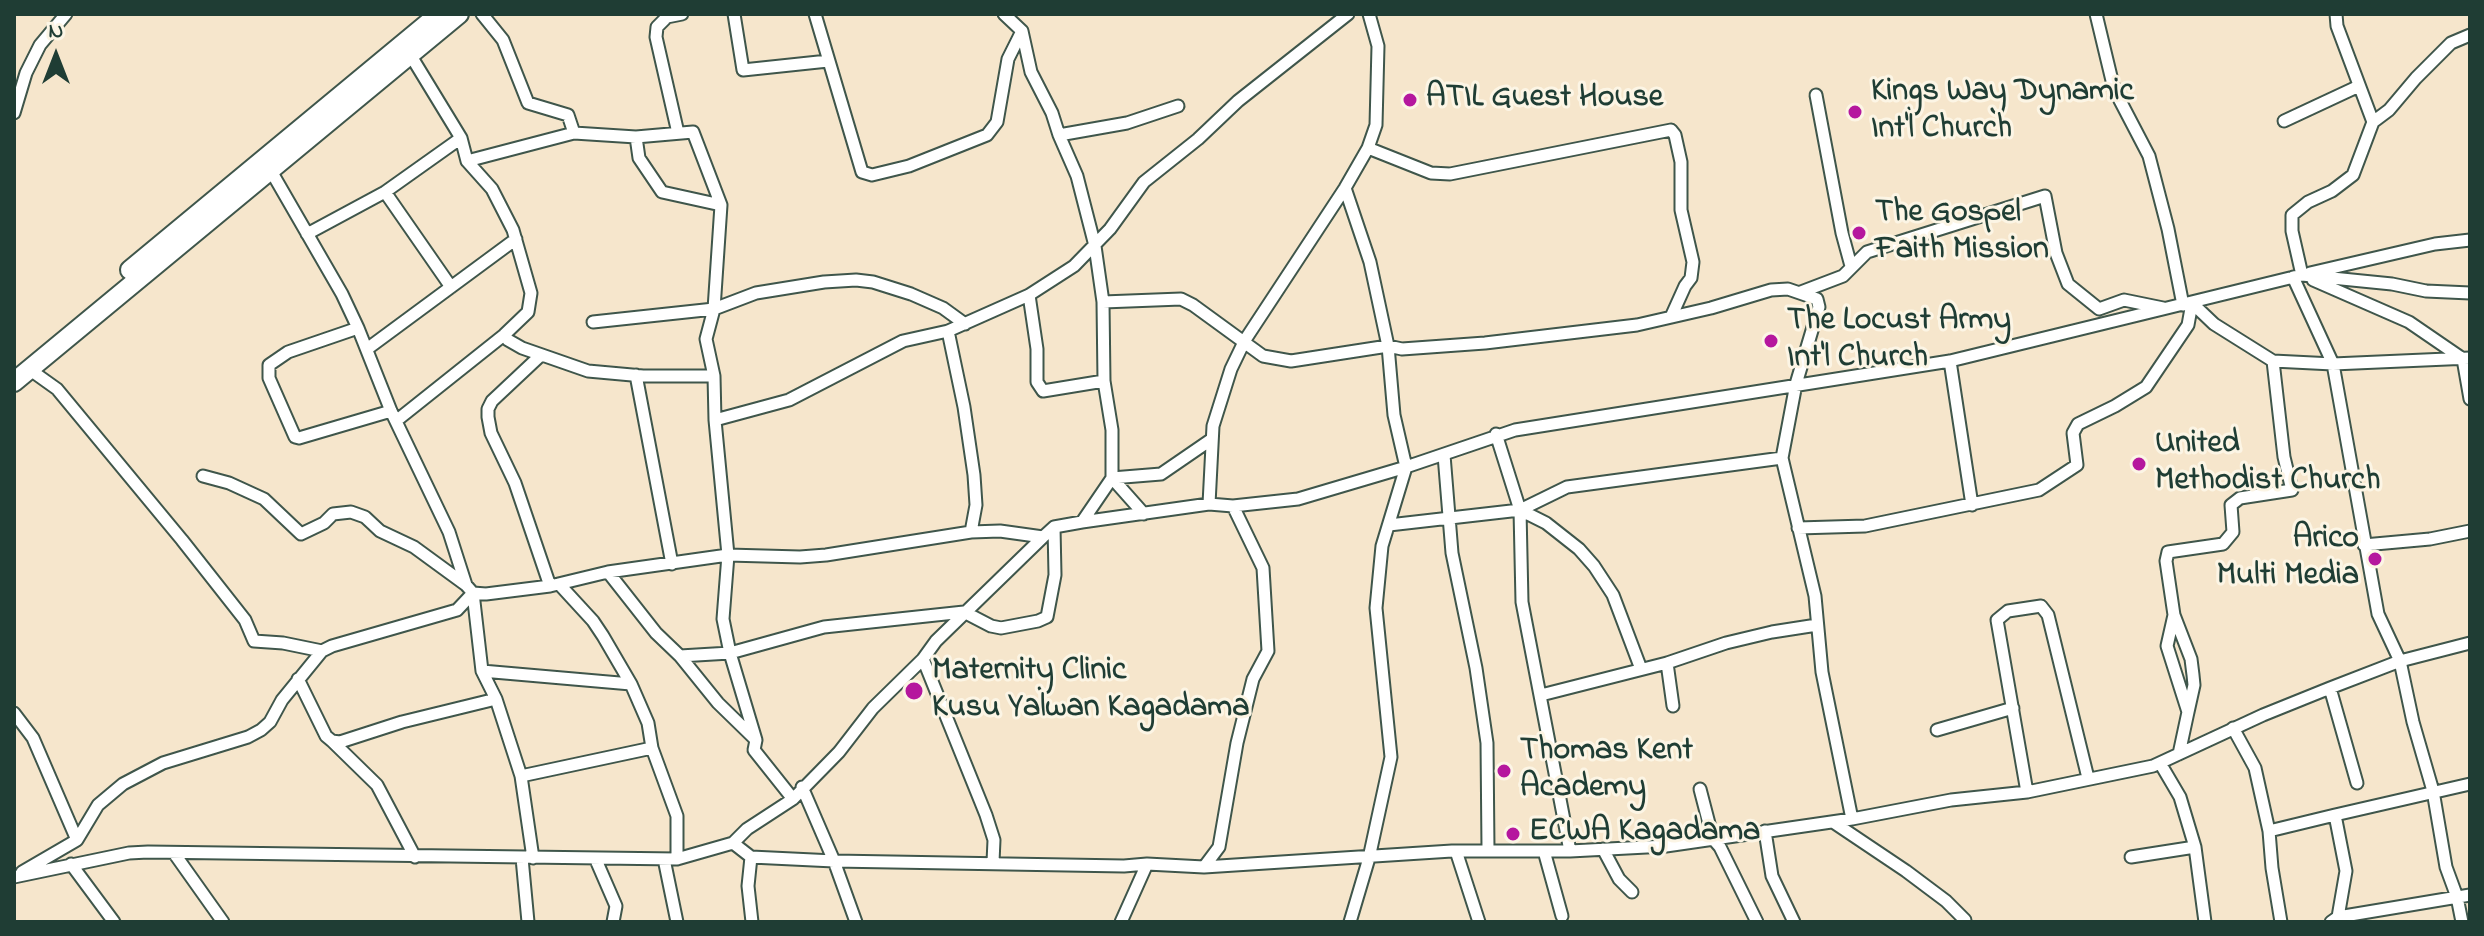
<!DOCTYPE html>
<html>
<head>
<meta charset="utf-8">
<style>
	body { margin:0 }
	#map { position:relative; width:2484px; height:936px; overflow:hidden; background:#f6e6cc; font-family:"Indie Flower",sans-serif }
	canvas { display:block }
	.frame { position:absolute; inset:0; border:16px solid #1f3d34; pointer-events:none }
	.north { position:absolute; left:16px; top:16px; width:80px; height:80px; -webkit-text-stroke:6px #fcf5e5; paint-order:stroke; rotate:0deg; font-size:22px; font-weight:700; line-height:32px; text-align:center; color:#1f3d34 }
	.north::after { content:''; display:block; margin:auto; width:28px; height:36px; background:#1f3d34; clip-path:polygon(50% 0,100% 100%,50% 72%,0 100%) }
</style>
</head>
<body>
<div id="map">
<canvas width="2484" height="936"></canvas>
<div class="frame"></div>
<div class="north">N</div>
</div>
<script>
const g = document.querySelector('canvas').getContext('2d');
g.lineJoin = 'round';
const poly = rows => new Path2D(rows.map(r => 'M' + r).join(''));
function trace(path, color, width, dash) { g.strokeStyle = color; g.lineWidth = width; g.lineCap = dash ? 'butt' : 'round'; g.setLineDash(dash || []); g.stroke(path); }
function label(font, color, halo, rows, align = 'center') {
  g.font = font + ' "Indie Flower",sans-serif'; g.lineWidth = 6; g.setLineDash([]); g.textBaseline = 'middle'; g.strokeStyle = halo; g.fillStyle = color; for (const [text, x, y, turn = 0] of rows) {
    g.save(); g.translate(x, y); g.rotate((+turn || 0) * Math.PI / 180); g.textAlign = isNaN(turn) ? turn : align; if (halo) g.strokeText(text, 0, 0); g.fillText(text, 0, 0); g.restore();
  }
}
const street = poly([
	[482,14,503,40,528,103,568,115,574,133],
	[734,14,743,70,828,61],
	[815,14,862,172,872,175,909,166,987,135,997,122,1008,59,1022,31],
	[1004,14,1022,31,1031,72,1052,113,1059,135,1077,176,1095,246,1103,302,1104,381,1112,430,1112,478,1082,522],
	[2096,14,2114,89,2149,156,2168,229,2183,305],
	[2336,14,2337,26,2373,122],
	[1816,95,1842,233,1851,266],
	[14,113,26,73,40,45,66,14],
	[2284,121,2359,86],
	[678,133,656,37,657,27,667,17,682,14],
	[1059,135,1127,123,1178,106],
	[636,137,639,158,662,192,721,205],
	[1368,148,1431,173,1450,174,1671,130,1675,135,1681,162,1681,210,1693,262,1691,278,1685,286,1671,317],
	[467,161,574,133,636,137,693,132,721,205,714,309,706,339,714,376,715,420,728,555,723,619,730,653,756,740],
	[271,171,342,294,358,328,391,411,449,532,466,585,473,593,486,594,550,586,608,572,728,555,800,557,826,555,971,532,1000,531,1043,537,1054,527,1082,522,1209,504,1233,506,1298,499,1406,467,1515,430,1950,361,2302,275,2392,284,2426,291,2470,293],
	[1345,188,1370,262,1388,346,1394,415,1406,467,1382,546,1376,608,1391,757,1369,858,1350,922],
	[385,192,451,287],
	[307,234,385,192,461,138],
	[2310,273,2435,244,2470,240],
	[2302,275,2292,231,2292,215,2308,202,2332,191,2353,175,2373,122,2389,110,2416,78,2451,43,2470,35],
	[2293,277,2333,364,2378,614,2400,661,2413,722,2433,791,2446,867,2457,897,2462,922],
	[2313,280,2409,322,2463,359,2470,399],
	[1801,292,1843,276,1867,252,2045,196,2056,253,2068,284,2099,309,2124,300,2163,308],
	[1029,295,1037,349,1037,382,1043,391,1104,381],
	[1103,302,1181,299,1193,305,1263,356,1291,361,1388,346,1402,349,1485,343,1637,325,1711,308,1771,290,1788,289,1817,299,1819,307,1796,384,1782,458,1815,596,1822,672,1852,819],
	[2192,303,2214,324,2273,361,2333,364,2470,358],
	[593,322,714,309,756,293,824,282,856,280,873,282,911,294,943,308,965,324],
	[358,328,288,352,269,365,269,378,295,437,299,438,391,411],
	[948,331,964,407,974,475,976,505,971,532],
	[504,335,508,340,522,348,588,371,643,376,714,376],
	[367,349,516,239],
	[541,355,492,401,488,409,488,417,491,433,515,483,550,586],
	[1950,361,1972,505],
	[29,369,57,389,182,540,245,620,254,641,283,643,322,651],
	[636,375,672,564],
	[715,420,789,400,903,341,948,331,1029,295,1074,266,1110,229,1144,182,1198,139,1238,101,1348,14],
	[396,421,504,335,528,312,531,293,513,230,492,189,467,161,461,138,411,56],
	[1496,434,1520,510,1522,602,1570,851],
	[1444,455,1452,553,1476,668,1487,743,1488,849],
	[203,476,229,483,264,499,301,534,324,523,333,514,351,512,365,517,380,531,414,547,466,585],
	[1112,478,1161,474,1212,439],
	[1112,478,1144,514],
	[1209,504,1213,426,1231,369,1245,340,1345,188,1368,148,1376,125,1378,46,1369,14],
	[1520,510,1546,523,1579,549,1594,566,1613,595,1641,669],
	[1389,525,1520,510,1567,487,1782,458],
	[1798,528,1865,526,2039,490,2077,465,2073,433,2078,424,2115,406,2146,387,2188,325,2192,303],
	[2364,545,2430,539,2470,531],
	[608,572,656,633,680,656,718,703,756,740,754,750,793,799],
	[559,584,593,621,603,636,631,684,648,723,652,748,677,816,677,859],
	[473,593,482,671,496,699,521,776,533,858],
	[2174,615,2167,646,2188,712,2179,754],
	[680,656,730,653,824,627,964,612,991,626,1001,628,1038,621,1047,617,1055,575,1054,527],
	[923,659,986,815,994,840,993,862],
	[1667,663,1673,706],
	[482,671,631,684],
	[298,679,326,736,332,741,340,742,402,722,496,699],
	[2330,688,2357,783],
	[1541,695,1667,663,1726,643,1772,632,1817,625],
	[2188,712,2194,685,2193,675,2191,659,2174,615,2166,561,2168,552,2223,544,2233,532,2231,505,2240,498,2292,490,2284,457,2273,361],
	[14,713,33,738,77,840],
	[2233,728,2255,768,2269,831,2272,868,2281,922],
	[1937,730,2013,708],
	[332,741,377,785,415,857],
	[521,776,652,748],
	[802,787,834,861,856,922],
	[1700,789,1713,839,1720,847,1757,922],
	[2027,792,1997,620,2008,611,2041,606,2048,615,2088,778],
	[2335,815,2470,784],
	[1833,822,1906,871,1946,901,1965,920],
	[1765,831,1772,876,1794,922],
	[2269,831,2335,815,2346,871,2338,917],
	[733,843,747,829,793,799,839,752,873,708,923,659,936,641,1043,537],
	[2195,847,2205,922],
	[1603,849,1619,879,1632,892],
	[1456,851,1479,922],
	[1544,851,1562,916],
	[174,853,223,922],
	[751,857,748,886,752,922],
	[2131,857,2195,847,2180,797,2160,763],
	[522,858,528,922],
	[664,859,677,922],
	[596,860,616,906,613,922],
	[71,864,114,922],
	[1204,867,1219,847,1237,743,1253,679,1268,651,1263,568,1233,506],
	[22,872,77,840,98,805,123,784,163,763,248,737,261,730,270,722,282,700,322,651,332,646,457,610,473,593],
	[14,877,129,853,148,852,677,859,733,843,751,857,834,861,1124,866,1147,864,1204,867,1452,851,1570,851,1666,846,1852,819,1951,800,2027,792,2153,766,2263,715,2330,688,2400,661,2470,643],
	[1121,922,1147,864],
	[2331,922,2338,917,2470,895]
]);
const primary = poly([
	[130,270,439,14],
	[14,382,459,14]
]);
trace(street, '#3f564b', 15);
trace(primary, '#3f564b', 22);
trace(street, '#fff', 11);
trace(primary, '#fff', 18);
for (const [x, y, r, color] of [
	[1410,100,8,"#b5179e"],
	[1855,112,8,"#b5179e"],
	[1859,233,8,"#b5179e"],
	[1771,341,8,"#b5179e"],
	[2139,464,8,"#b5179e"],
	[2375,559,8,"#b5179e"],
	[914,691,10,"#b5179e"],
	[1504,771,8,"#b5179e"],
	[1513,834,8,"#b5179e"]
]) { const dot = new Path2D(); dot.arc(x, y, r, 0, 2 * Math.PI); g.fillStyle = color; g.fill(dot); trace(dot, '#fcf5e5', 3); }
label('bold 32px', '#1f3d34', '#fcf5e5', [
	["Kings Way Dynamic",1871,94],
	["Int'l Church",1871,131],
	["ATIL Guest House",1426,100],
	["The Gospel",1875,215],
	["Faith Mission",1875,252],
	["The Locust Army",1787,323],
	["Int'l Church",1787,360],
	["United",2155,446],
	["Methodist Church",2155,483],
	["Arico",2359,541,"right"],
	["Multi Media",2359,578,"right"],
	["Maternity Clinic",932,673],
	["Kusu Yalwan Kagadama",932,710],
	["Thomas Kent",1520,753],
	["Academy",1520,790],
	["ECWA Kagadama",1529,834]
], 'left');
</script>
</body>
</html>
